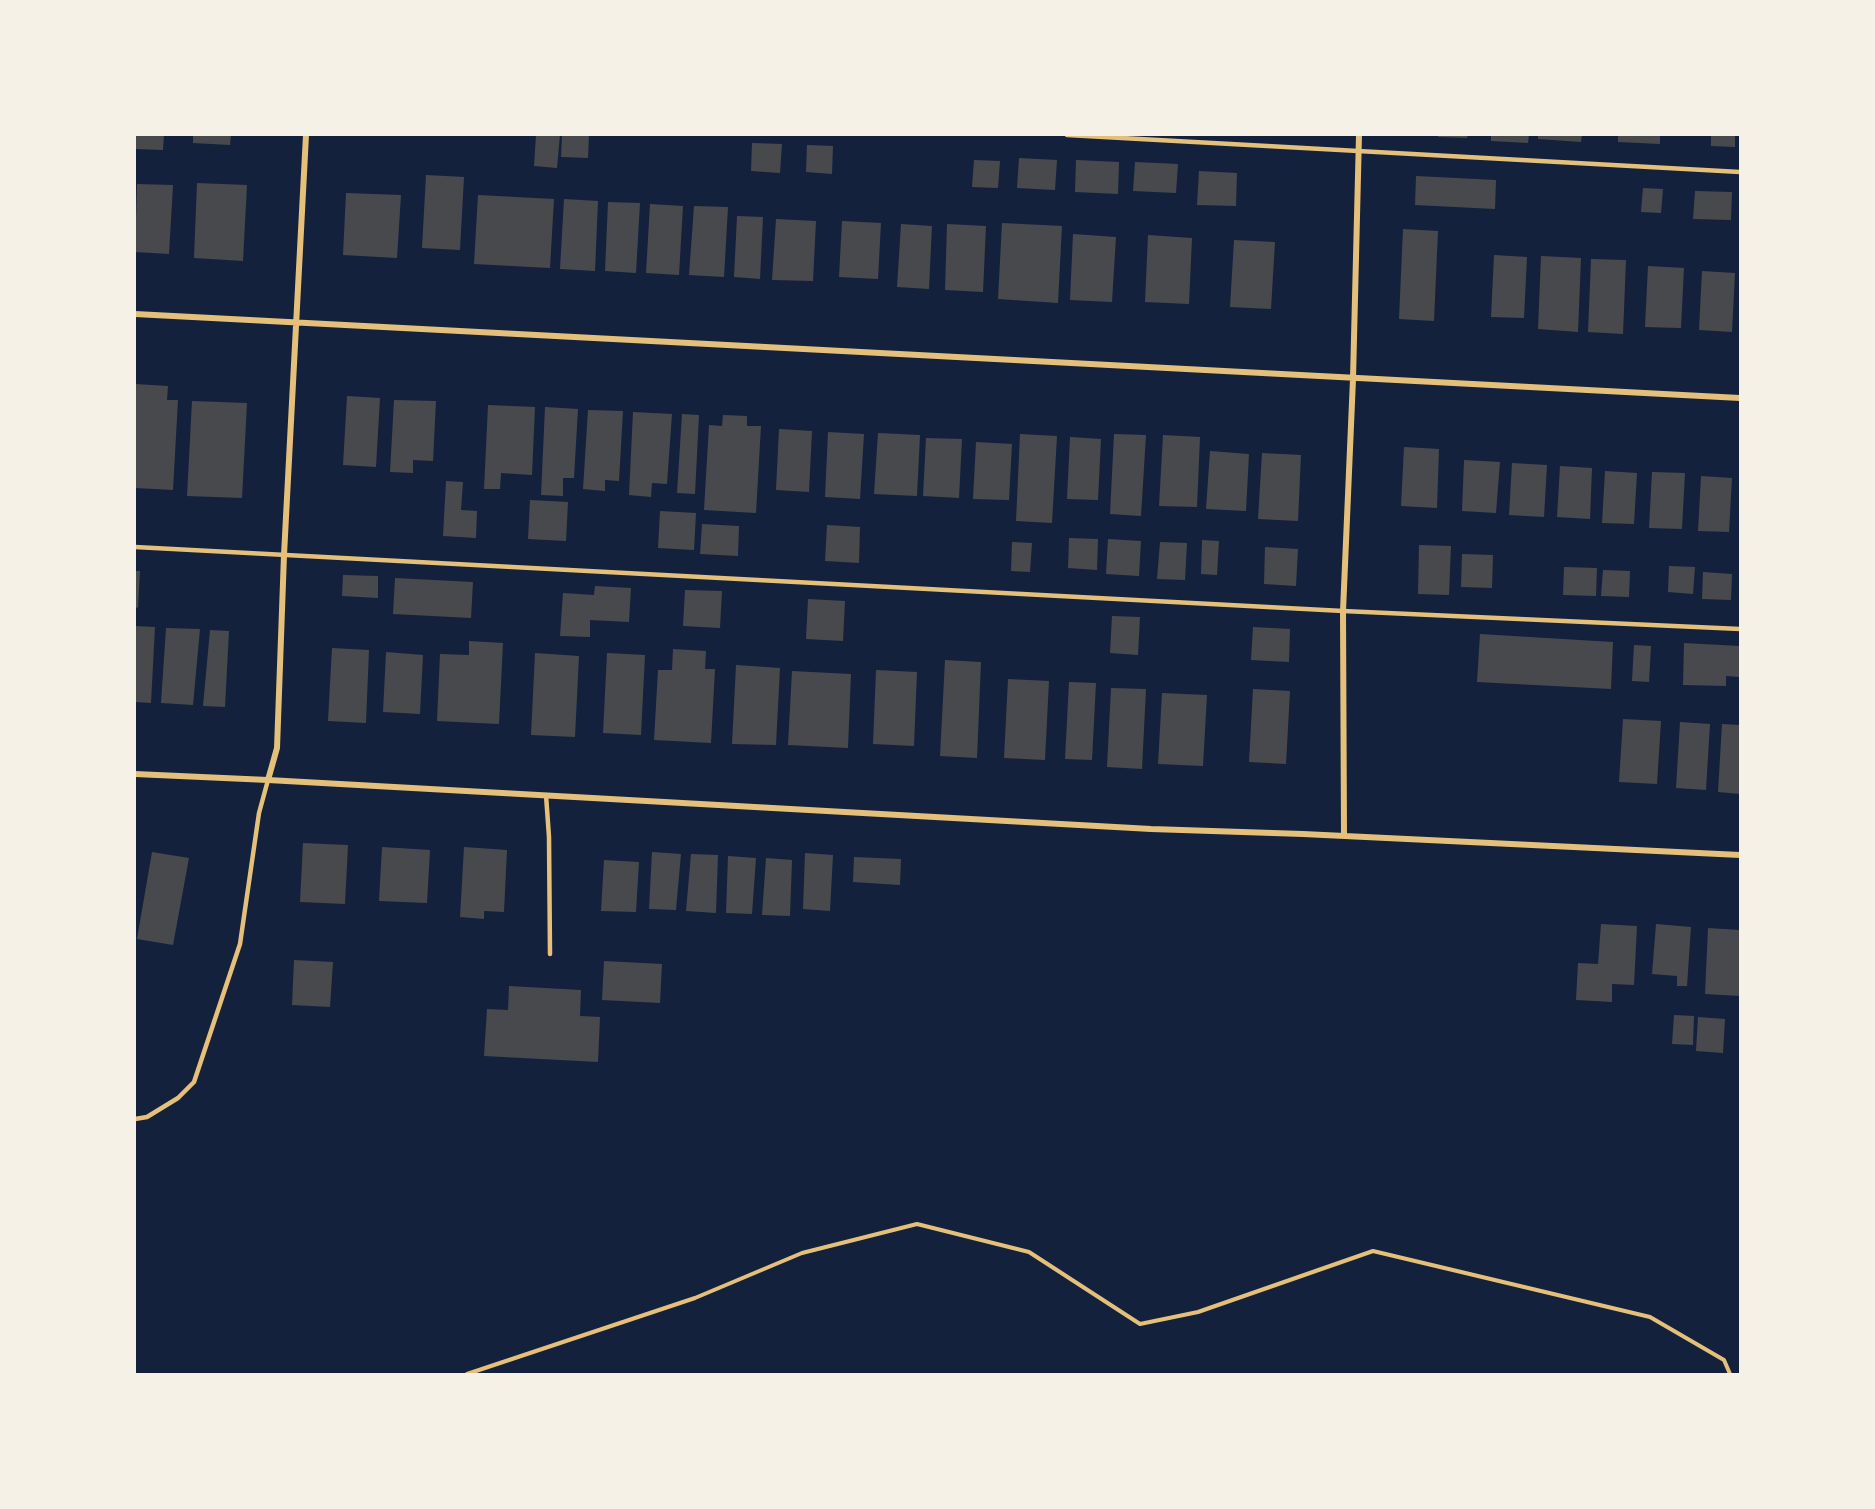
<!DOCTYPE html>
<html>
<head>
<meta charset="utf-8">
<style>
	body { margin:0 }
	#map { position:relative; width:1875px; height:1509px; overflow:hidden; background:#14213d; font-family:Helvetica,sans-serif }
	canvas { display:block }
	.frame { position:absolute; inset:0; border:136px solid #f6f1e7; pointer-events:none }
</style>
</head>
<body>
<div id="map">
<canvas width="1875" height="1509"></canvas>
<div class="frame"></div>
</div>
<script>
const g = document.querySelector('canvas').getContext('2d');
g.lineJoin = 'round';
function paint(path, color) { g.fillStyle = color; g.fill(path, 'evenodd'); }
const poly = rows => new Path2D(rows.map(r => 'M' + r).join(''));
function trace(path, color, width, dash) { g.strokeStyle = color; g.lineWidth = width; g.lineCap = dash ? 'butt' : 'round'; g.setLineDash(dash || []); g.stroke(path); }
paint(poly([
	[135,135,164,135,163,150,135,149],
	[193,135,231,135,230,145,193,143],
	[536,135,560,135,557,168,534,166],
	[562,135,589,135,588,158,561,157],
	[1438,135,1468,135,1467,138,1438,137],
	[1491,135,1529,135,1528,143,1491,141],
	[1538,135,1582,135,1581,142,1538,139],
	[1618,135,1660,135,1660,144,1618,142],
	[1711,135,1735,135,1735,147,1711,146],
	[752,143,782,144,780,173,751,171],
	[807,145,833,146,832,174,806,172],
	[1019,158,1057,160,1055,190,1017,188],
	[974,160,1000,161,998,188,972,187],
	[1076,160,1119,162,1118,194,1075,192],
	[1135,162,1178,164,1176,193,1133,191],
	[1199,171,1237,173,1236,206,1197,205],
	[426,175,464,177,460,250,422,248],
	[1416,176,1496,180,1495,209,1415,205],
	[197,183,247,185,243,261,194,258],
	[137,184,173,185,169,254,135,252],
	[1643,188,1663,189,1661,213,1641,212],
	[1695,191,1732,192,1731,220,1693,219],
	[346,193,401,195,397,258,343,255],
	[478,195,554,199,550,268,474,264],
	[564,199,598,201,595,271,560,269],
	[608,202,640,203,636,273,605,271],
	[650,204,683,206,679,275,646,273],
	[694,206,728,207,724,277,689,275],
	[737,216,763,217,760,279,734,277],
	[776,219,816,221,813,281,772,280],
	[842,221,881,223,878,279,839,277],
	[1002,223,1062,226,1058,303,998,299],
	[901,224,932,226,929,289,897,287],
	[947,224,986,226,983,292,945,290],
	[1403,229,1438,231,1434,321,1399,319],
	[1073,234,1116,237,1112,302,1070,300],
	[1148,235,1192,238,1189,304,1145,302],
	[1234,240,1275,242,1271,309,1230,307],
	[1494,255,1527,257,1524,318,1491,317],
	[1541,256,1581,258,1578,332,1538,329],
	[1591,259,1626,260,1623,334,1588,332],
	[1648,266,1684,268,1681,328,1645,327],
	[1702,271,1735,273,1732,332,1699,330],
	[135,384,168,386,167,400,178,400,173,490,135,488],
	[347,396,380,398,376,467,343,465],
	[394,400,436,401,433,461,413,460,413,473,390,472],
	[192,401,247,403,242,498,187,496],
	[488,405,535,407,532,475,501,473,500,489,484,489],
	[545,407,578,409,574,478,563,478,563,496,541,495],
	[588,410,623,411,619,481,605,480,605,491,583,489],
	[633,412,672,414,667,484,652,483,651,497,629,495],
	[682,414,699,415,695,494,677,493],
	[723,415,747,416,747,426,761,426,756,513,704,510,709,425,722,426],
	[779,429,812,431,809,492,776,490],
	[828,432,864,434,860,499,825,497],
	[878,433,920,435,917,496,874,494],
	[1020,434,1057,436,1052,523,1016,521],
	[1114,434,1146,435,1141,516,1110,514],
	[1163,435,1200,437,1197,507,1159,506],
	[1070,437,1101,439,1098,500,1067,499],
	[926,438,962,439,959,498,923,496],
	[976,442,1012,444,1009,500,973,499],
	[1404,447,1439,449,1437,508,1401,506],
	[1210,451,1249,454,1246,511,1206,509],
	[1262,453,1301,455,1298,521,1258,519],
	[1464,460,1500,462,1496,513,1462,511],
	[1512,463,1547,465,1544,517,1509,515],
	[1560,466,1592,468,1590,519,1557,517],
	[1605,471,1637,473,1634,524,1602,523],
	[1652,472,1685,473,1682,529,1649,528],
	[1701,476,1732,478,1729,532,1698,531],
	[446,481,463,482,461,510,477,511,476,538,443,536],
	[530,500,568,502,566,541,528,539],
	[660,511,696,513,694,550,658,548],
	[702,524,739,526,738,556,700,554],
	[827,525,860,527,859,563,825,561],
	[1069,538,1098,539,1097,570,1068,568],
	[1108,539,1141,541,1139,576,1106,574],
	[1202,540,1219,541,1217,575,1201,574],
	[1012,542,1032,543,1030,572,1011,571],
	[1160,542,1187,543,1185,580,1157,579],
	[1419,545,1451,546,1449,595,1418,594],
	[1265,547,1298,549,1296,586,1264,584],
	[1462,554,1493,555,1492,588,1461,587],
	[1669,566,1695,567,1693,594,1668,592],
	[1564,567,1597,568,1596,596,1563,595],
	[1603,570,1630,571,1629,597,1601,596],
	[135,571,140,571,138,608,135,607],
	[1703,572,1732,574,1731,600,1702,599],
	[343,575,378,576,378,598,342,596],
	[395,578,473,582,471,618,393,614],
	[595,586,631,588,629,622,590,620,590,637,560,636,563,593,594,595],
	[685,590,722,591,720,628,683,626],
	[808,599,845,601,843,641,806,639],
	[1112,616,1140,617,1138,655,1110,653],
	[135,626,155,627,151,703,135,702],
	[1253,627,1290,629,1289,662,1251,660],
	[166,628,200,629,193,705,161,703],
	[210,630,229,631,225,707,203,706],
	[1480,634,1613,642,1611,689,1477,682],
	[469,641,503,643,499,724,437,721,440,654,469,655],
	[1684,643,1740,646,1740,677,1726,676,1726,686,1683,685],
	[1634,645,1651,646,1649,682,1632,681],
	[332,648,369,650,366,723,328,721],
	[673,649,706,651,705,669,715,669,711,743,654,740,658,670,672,670],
	[386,652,423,655,420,714,383,712],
	[535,653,579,656,575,737,531,735],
	[607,653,645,655,641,735,603,733],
	[945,660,981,662,977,758,940,756],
	[736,665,780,668,776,745,732,744],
	[876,670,917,672,914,746,873,744],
	[792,671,851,674,848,748,788,745],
	[1008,679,1049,681,1045,760,1004,758],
	[1069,682,1096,683,1092,760,1065,759],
	[1111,688,1146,689,1142,769,1107,767],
	[1253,689,1290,691,1286,764,1249,762],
	[1162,693,1207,695,1203,766,1158,764],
	[1623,719,1661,721,1657,784,1619,782],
	[1680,722,1710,724,1706,790,1676,788],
	[1722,724,1740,725,1740,794,1718,792],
	[303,843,348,845,345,904,300,902],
	[382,847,430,850,427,903,379,901],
	[464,847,507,850,504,912,484,911,484,919,460,917],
	[152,852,189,858,173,945,137,939],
	[652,852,681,854,676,910,649,909],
	[805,853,833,855,830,911,803,909],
	[691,854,718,855,716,913,686,911],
	[728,856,756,858,752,914,726,913],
	[854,857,901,859,900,885,853,882],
	[766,858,792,860,790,916,762,915],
	[604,860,639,862,636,912,601,911],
	[1601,924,1637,926,1634,985,1612,984,1612,1002,1576,1000,1578,963,1598,964],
	[1656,924,1691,927,1687,986,1677,986,1677,976,1652,974],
	[1708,928,1740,930,1740,996,1705,994],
	[294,960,333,962,330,1007,292,1005],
	[604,961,662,964,660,1003,602,1000],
	[509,986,581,990,580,1016,600,1017,598,1062,484,1056,487,1009,508,1010],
	[1674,1015,1694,1016,1693,1045,1672,1044],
	[1698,1017,1725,1019,1723,1053,1696,1051]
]), '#48494c');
trace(poly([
	[467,1374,695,1298,802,1253,917,1224,1029,1252,1140,1324,1198,1312,1373,1251,1650,1317,1724,1360,1730,1374]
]), '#e5c07b', 4);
trace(poly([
	[1067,135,1740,172],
	[135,547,1343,611,1740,629],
	[546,795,549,837,550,954],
	[135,1119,147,1117,178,1098,194,1082,240,944,259,813,268,780]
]), '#e5c07b', 4.5);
trace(poly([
	[135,314,1740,398],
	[135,774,268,780,1151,829,1303,834,1740,855],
	[268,780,277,748,284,555,306,135],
	[1344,836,1343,611,1353,379,1359,135]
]), '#e5c07b', 6);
</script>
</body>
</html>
